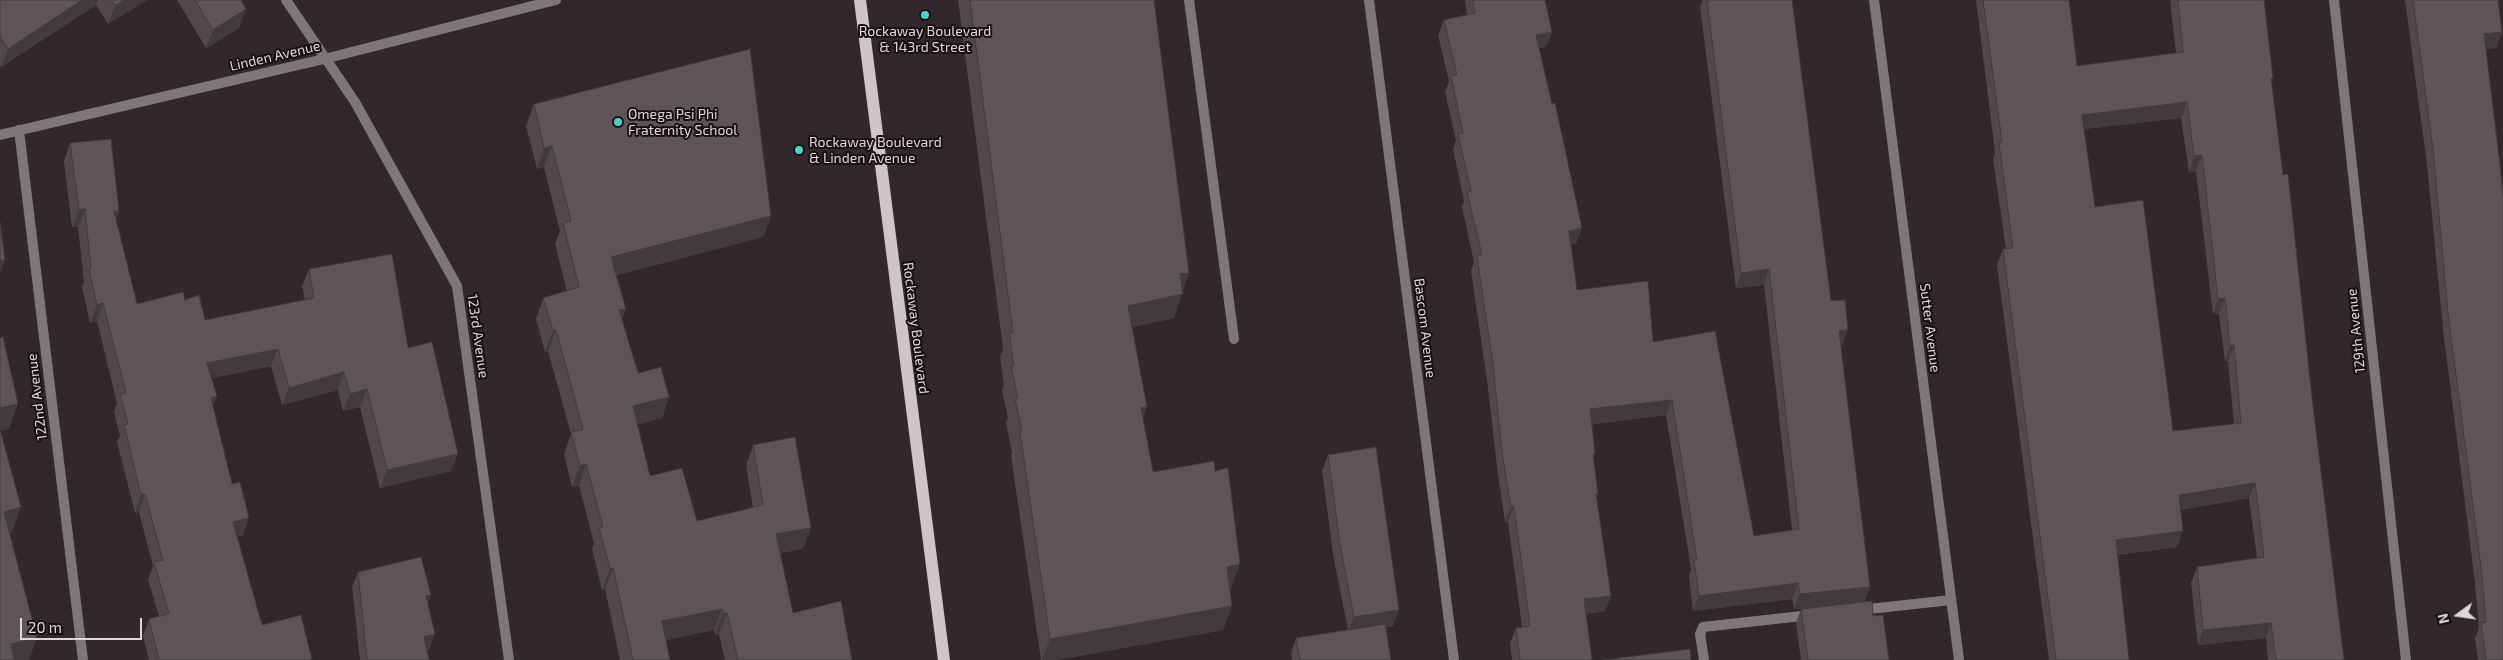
<!DOCTYPE html>
<html>
<head>
<meta charset="utf-8">
<style>
	body { margin:0 }
	#map { position:relative; width:2503px; height:660px; overflow:hidden; background:#31282d; font-family:"Exo 2",sans-serif }
	canvas { display:block }
	.north { position:absolute; left:2433px; top:590px; width:50px; height:50px; -webkit-text-stroke:4px #161214; paint-order:stroke; rotate:256deg; font-size:14px; font-weight:700; line-height:20px; text-align:center; color:#ded8db }
	.north::after { content:''; display:block; margin:auto; width:18px; height:22px; background:#ded8db; clip-path:polygon(50% 0,100% 100%,50% 72%,0 100%) }
	.scale { position:absolute; left:20px; top:618px; width:122px; height:22px; box-sizing:border-box; border:2px solid #ded8db; border-top:0; padding-left:6px; font-size:15px; line-height:18px; white-space:nowrap; color:#ded8db; -webkit-text-stroke:4px #161214; paint-order:stroke }
</style>
</head>
<body>
<div id="map">
<canvas width="2503" height="660"></canvas>
<div class="north">N</div>
<div class="scale">20 m</div>
</div>
<script>
const g = document.querySelector('canvas').getContext('2d');
g.lineJoin = 'round';
const poly = rows => new Path2D(rows.map(r => 'M' + r).join(''));
function trace(path, color, width, dash) { g.strokeStyle = color; g.lineWidth = width; g.lineCap = dash ? 'butt' : 'round'; g.setLineDash(dash || []); g.stroke(path); }
function paint(path, color) { g.fillStyle = color; g.fill(path, 'evenodd'); }
function label(font, color, halo, rows, align = 'center') {
  g.font = font + ' "Exo 2",sans-serif'; g.lineWidth = 4; g.setLineDash([]); g.textBaseline = 'middle'; g.strokeStyle = halo; g.fillStyle = color; for (const [text, x, y, turn = 0] of rows) {
    g.save(); g.translate(x, y); g.rotate((+turn || 0) * Math.PI / 180); g.textAlign = isNaN(turn) ? turn : align; if (halo) g.strokeText(text, 0, 0); g.fillText(text, 0, 0); g.restore();
  }
}
trace(poly([
	[1189,0,1234,339],
	[1860,610,1951,600],
	[1704,660,1700,634,1703,627,1811,615]
]), '#7c787a', 10);
trace(poly([
	[286,0,355,102,457,286,509,660],
	[1369,0,1454,660],
	[1874,0,1959,660],
	[2334,0,2406,660],
	[19,130,83,660],
	[0,135,324,59,556,0]
]), '#7c787a', 10);
trace(poly([
	[860,0,944,660]
]), '#cec4c9', 12);
paint(poly([
	[0,0,147,0,108,24,96,5,1,67,0,65],
	[177,0,241,0,239,28,206,48],
	[958,0,1154,0,1182,292,1174,318,1132,327,1147,407,1143,418,1153,472,1231,588,1229,588,1232,606,1223,630,1056,660,1041,660,1011,456,1012,452,1006,423,1008,418,1002,390,1004,385,1000,357,1003,349],
	[1465,0,1545,0,1552,32,1546,47,1539,48,1582,228,1576,243,1571,244,1577,290,1653,342,1754,536,1792,530,1764,285,1736,288,1700,7,1703,0,1792,0,1831,301,1842,346,1841,346,1865,602,1873,616,1889,660,1801,660,1796,623,1801,609,1794,609,1792,599,1693,611,1689,576,1691,569,1666,415,1592,424,1595,453,1593,459,1598,494,1596,498,1611,596,1605,611,1586,614,1592,660,1512,660,1510,643,1516,628,1522,627,1508,522,1505,522,1497,467,1487,380,1471,271,1474,262,1462,207,1464,201,1453,149,1456,140,1445,92,1449,81,1438,35,1444,20,1467,15],
	[1976,0,2069,0,2077,66,2176,53,2170,0,2264,0,2271,83,2283,175,2312,398,2344,660,2268,660,2266,638,2198,645,2191,583,2197,567,2257,558,2249,498,2180,510,2177,547,2117,555,2129,660,2049,660,1997,265,2003,249,2006,249,1993,159,1995,152],
	[2181,118,2189,172,2196,171,2213,314,2219,314,2225,361,2228,361,2234,424,2173,431,2095,207,2084,129],
	[2405,0,2498,0,2502,32,2496,48,2486,49,2503,660,2478,660,2475,639,2479,627,2475,583,2443,329,2427,165],
	[534,104,771,216,763,237,616,275,622,319,638,373,669,397,662,418,637,424,650,476,697,521,753,508,746,466,753,445,803,549,780,553,793,613,852,660,725,660,719,634,715,635,714,630,666,640,670,660,620,660,605,589,602,590,592,549,594,543,579,486,572,487,564,454,571,434,548,351,545,352,536,319,543,298,567,291,555,244,560,231,544,167,537,169,526,126],
	[70,143,119,211,116,219,137,304,185,300,205,320,305,300,302,286,309,269,408,348,451,471,380,488,360,407,343,411,338,390,282,405,271,366,212,378,213,407,243,535,237,537,262,625,312,660,149,660,143,636,149,619,159,616,148,580,153,566,139,512,135,513,117,442,120,435,114,412,117,403,97,321,90,323,82,287,84,282,78,227,72,227,64,161],
	[1328,455,1393,626,1386,627,1391,660,1292,660,1291,653,1296,638,1348,630,1334,560,1322,471],
	[358,572,431,595,428,603,429,650,427,650,429,660,360,660,352,587]
]), '#50484d');
paint(poly([
	[82,0,98,0,96,5,1,67,8,49],
	[124,0,147,0,108,24,115,6],
	[246,9,239,28,206,48,213,30],
	[1552,32,1546,47,1531,50,1536,35],
	[2502,32,2496,48,2479,50,2484,34],
	[2187,102,2181,118,2076,130,2082,115],
	[552,146,544,167,537,169,544,148],
	[2202,155,2196,171,2189,172,2194,156],
	[85,209,78,227,72,227,79,210],
	[114,211,119,211,113,228],
	[771,216,763,237,603,279,611,257],
	[1582,228,1576,243,1564,246,1569,231],
	[0,260,5,260,0,273],
	[1769,269,1764,285,1736,288,1741,273],
	[1189,273,1174,318,1119,330,1128,306,1180,274],
	[2225,298,2219,314,2213,314,2218,299],
	[103,303,97,321,90,323,97,305],
	[626,309,618,330,619,310],
	[553,330,556,330,548,351,545,352],
	[1848,330,1842,346,1833,347,1839,331],
	[2234,345,2228,361,2225,361,2230,346],
	[278,349,271,366,201,380,207,363],
	[344,372,338,390,282,405,289,388],
	[367,389,360,407,343,411,350,394],
	[217,396,210,414,211,398],
	[669,397,662,418,625,428,633,406],
	[1672,400,1666,415,1584,425,1590,409],
	[18,404,9,429,0,431,0,408],
	[1147,407,1138,431,1141,408],
	[458,454,451,471,380,488,387,470],
	[586,464,579,486,572,487,580,466],
	[2255,483,2249,498,2173,511,2179,495],
	[145,494,139,512,135,513,141,495],
	[1514,506,1508,522,1505,522,1511,507],
	[21,507,12,532,0,535,4,512],
	[249,518,243,535,227,540,233,522],
	[811,528,803,549,768,555,776,534],
	[2183,531,2177,547,2110,555,2116,540],
	[1240,564,1231,588,1218,591,1227,567],
	[613,568,605,589,602,590,610,569],
	[1798,583,1792,599,1693,611,1699,596],
	[1870,587,1865,602,1794,609,1800,594],
	[431,595,425,610,426,596],
	[1611,596,1605,611,1578,615,1584,599],
	[1232,606,1223,630,1056,660,1042,660,1050,639],
	[722,609,714,630,654,643,662,621],
	[1399,610,1393,626,1348,633,1354,617],
	[723,613,727,613,719,634,715,635],
	[2271,623,2266,638,2198,645,2203,630],
	[435,634,429,650,418,652,424,637],
	[37,638,29,660,5,660,11,644]
]), '#413b3e');
const building = poly([
	[0,0,82,0,8,49,0,36,0,0],
	[111,0,124,0,115,6,111,0],
	[195,0,241,0,246,9,213,30,195,0],
	[970,0,1154,0,1189,273,1180,274,1183,294,1128,306,1147,407,1141,408,1153,472,1214,461,1215,471,1228,468,1240,564,1227,567,1232,606,1050,639,1020,432,1022,431,1015,399,1018,398,1011,366,1014,366,1009,333,1013,333,970,0],
	[1473,0,1545,0,1552,32,1536,35,1552,104,1555,103,1582,228,1569,231,1577,290,1648,281,1653,342,1715,331,1754,536,1799,529,1769,269,1741,273,1707,0,1792,0,1831,301,1845,300,1848,330,1839,331,1870,587,1800,594,1798,583,1699,596,1694,561,1697,560,1672,400,1590,409,1595,453,1593,454,1598,494,1596,494,1611,596,1584,599,1592,660,1520,660,1516,628,1530,626,1514,506,1511,507,1502,452,1493,364,1479,271,1477,255,1482,255,1467,192,1471,191,1458,134,1463,133,1451,76,1457,75,1444,20,1475,13,1473,0],
	[1983,0,2069,0,2077,66,2183,52,2178,0,2264,0,2273,78,2271,78,2283,175,2288,174,2312,398,2344,660,2276,660,2271,623,2203,630,2197,567,2264,557,2255,483,2179,495,2183,531,2116,540,2129,660,2056,660,2003,249,2013,248,1999,143,2002,142,1983,0],
	[2187,102,2194,156,2202,155,2218,299,2225,298,2230,346,2234,345,2241,423,2173,431,2143,200,2095,207,2082,115,2187,102],
	[2413,0,2498,0,2502,32,2484,34,2500,165,2503,197,2503,660,2486,660,2481,623,2486,622,2481,567,2448,313,2433,149,2413,0],
	[750,49,771,216,611,257,626,309,619,310,638,373,661,367,669,397,633,406,650,476,682,468,697,521,763,505,753,445,795,437,811,528,776,534,793,613,841,601,852,660,738,660,727,613,723,613,722,609,662,621,670,660,633,660,613,568,610,569,599,528,603,527,586,464,580,466,571,432,583,429,556,330,553,330,543,298,579,287,563,223,571,221,552,146,544,148,534,104,750,49],
	[111,139,119,211,114,211,137,304,183,292,185,300,199,295,205,320,314,298,309,269,392,254,408,348,432,342,458,454,387,470,367,389,350,394,344,372,289,388,278,349,207,363,217,396,211,398,232,484,240,482,249,518,233,522,262,625,301,615,312,660,159,660,149,619,169,614,154,562,163,560,145,494,141,495,124,425,128,424,120,394,126,393,103,303,97,305,89,270,91,269,85,209,79,210,70,143,111,139],
	[0,222,5,260,0,260,0,222],
	[3,337,18,404,0,408,0,338,3,337],
	[0,429,21,507,4,512,37,638,11,644,14,660,0,660,0,429],
	[1376,447,1399,610,1354,617,1340,544,1328,455,1376,447],
	[421,557,431,595,426,596,435,634,424,637,429,660,367,660,358,572,421,557],
	[1872,601,1873,616,1883,615,1889,660,1808,660,1801,609,1872,601],
	[1385,624,1391,660,1300,660,1296,638,1385,624],
	[1690,649,1691,660,1603,660,1690,649]
]);
paint(building, '#5d5459');
trace(building, '#413b3e', 1);
for (const [x, y, r, color] of [
	[925,15,5,"#53cdca"],
	[618,122,5,"#53cdca"],
	[799,150,5,"#53cdca"]
]) { const dot = new Path2D(); dot.arc(x, y, r, 0, 2 * Math.PI); g.fillStyle = color; g.fill(dot); trace(dot, '#161214', 2); }
label('14px', '#ded8db', '#161214', [
	["Rockaway Boulevard",925,31,"center"],
	["& 143rd Street",925,47,"center"],
	["Omega Psi Phi",628,114],
	["Fraternity School",628,130],
	["Rockaway Boulevard",809,142],
	["& Linden Avenue",809,158]
], 'left');
label('14px', '#ded8db', '#161214', [
	["Linden Avenue",275,56,-13],
	["Rockaway Boulevard",916,328,83],
	["Bascom Avenue",1425,328,83],
	["Sutter Avenue",1930,328,83],
	["129th Avenue",2356,331,-96],
	["123rd Avenue",478,336,82],
	["122nd Avenue",37,397,-97]
]);
</script>
</body>
</html>
